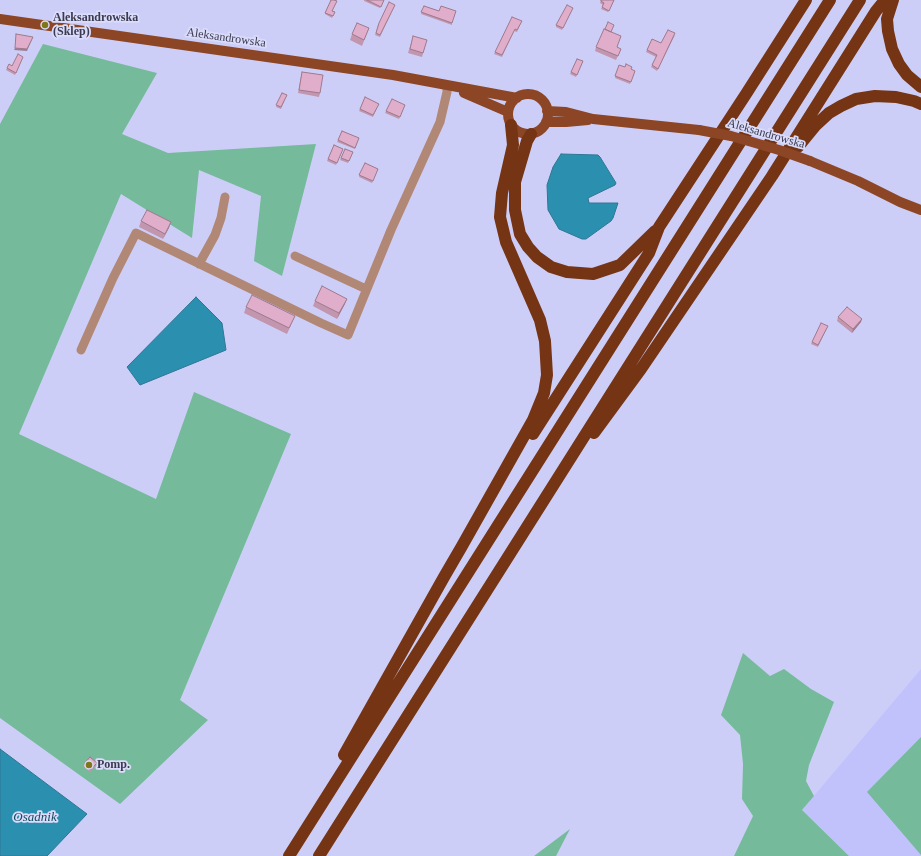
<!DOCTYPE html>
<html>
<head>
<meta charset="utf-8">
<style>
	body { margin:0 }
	canvas { display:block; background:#cdcef7 }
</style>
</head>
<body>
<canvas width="921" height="856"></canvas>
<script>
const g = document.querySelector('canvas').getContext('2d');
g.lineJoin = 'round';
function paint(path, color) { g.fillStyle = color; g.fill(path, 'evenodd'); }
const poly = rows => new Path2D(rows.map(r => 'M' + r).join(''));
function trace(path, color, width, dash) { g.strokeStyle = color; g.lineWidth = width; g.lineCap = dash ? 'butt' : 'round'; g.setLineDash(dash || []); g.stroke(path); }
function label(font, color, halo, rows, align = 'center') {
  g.font = font + ' Georgia,serif'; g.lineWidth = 3.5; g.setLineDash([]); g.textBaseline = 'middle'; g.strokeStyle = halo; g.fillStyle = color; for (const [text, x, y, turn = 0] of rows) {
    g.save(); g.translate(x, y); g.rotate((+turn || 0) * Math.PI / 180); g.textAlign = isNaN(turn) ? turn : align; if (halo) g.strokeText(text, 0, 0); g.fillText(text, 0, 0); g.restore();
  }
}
paint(poly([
	[921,669,921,856,849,856,802,810]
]), '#c1c2fb');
paint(poly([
	[43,44,157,73,122,134,168,153,316,144,282,276,254,261,261,196,199,170,192,238,121,194,19,434,156,499,194,392,291,434,180,700,208,720,120,804,0,718,0,124],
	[743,653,770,676,784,669,811,689,834,702,809,765,806,781,814,796,802,810,849,856,734,856,753,816,742,799,743,764,740,735,721,715],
	[921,737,921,855,867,792],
	[570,829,556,856,534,856]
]), '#75bb9b');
const water = poly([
	[561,154,598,155,600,157,616,183,615,185,588,198,589,203,618,203,613,218,611,221,586,239,582,239,559,229,548,210,547,185,553,167,561,154],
	[196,297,222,323,226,350,140,385,127,367,196,297],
	[0,749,87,814,47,856,0,856,0,749]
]);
paint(water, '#2b90b0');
trace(water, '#307693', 1);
trace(poly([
	[295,256,366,289],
	[199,264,215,235,221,218,225,197],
	[81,350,113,278,136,233,321,323,348,335,391,230,440,122,447,92,447,86]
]), '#b18776', 9);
trace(poly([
	[0,19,393,75,517,98],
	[464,93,508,112],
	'508 114a20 20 0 1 1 40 0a20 20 0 1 1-40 0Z',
	[547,111,566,112,593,119,699,130],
	[546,122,566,122,588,120],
	[810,161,858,181,900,202,921,210]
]), '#8d4625', 10);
trace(poly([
	[893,0,887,19,888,31,892,49,899,64,907,75,921,87],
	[531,134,527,141,515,182,515,210,520,234,528,247,537,257,551,267,567,272,593,274,620,265,655,231],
	[798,147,816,125,829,113,841,106,856,99,875,96,896,97,914,101,921,104],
	[594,433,641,369,772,176,876,11,885,0],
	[533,434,649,253,659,227,746,94,806,0],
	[344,755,444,577,462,546,533,420,544,393,547,375,545,341,540,320,506,242,500,217,502,193,513,145,511,125],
	[289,856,830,0],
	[319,856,860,0]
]), '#753515', 12);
trace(poly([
	[699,130,731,136,752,142,779,150,810,161]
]), '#8d4625', 10);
paint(poly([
	[331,0,333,11,335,12,332,18,325,14],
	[364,0,384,0,380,8,364,1],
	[601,0,614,0,608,12,601,9,603,5,600,3],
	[395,5,380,37,375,35,378,25],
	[424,6,439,11,452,23,452,25,421,14],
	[573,8,562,30,556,27,556,25],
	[522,21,517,32,514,31,502,57,494,54,495,52],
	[369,28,362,46,350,40,352,34],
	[611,32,617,47,621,49,616,60,595,51,596,47],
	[675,35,657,71,651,67,656,57,646,52,652,39,661,43],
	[412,40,427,40,422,57,408,53],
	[23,57,15,75,6,70,9,64,12,66],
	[577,59,583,61,576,77,570,74],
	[619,65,635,71,630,84,615,78],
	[302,72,320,93,319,97,298,93,301,76],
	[282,93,287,95,281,109,276,107],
	[365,97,379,104,373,117,359,111],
	[405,105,399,119,385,113,386,111],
	[342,131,359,138,355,149,337,142],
	[334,145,343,149,336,165,327,161],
	[345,149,353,152,348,163,340,160],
	[365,163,378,169,372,183,359,177],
	[141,221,171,222,163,239,139,227],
	[347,299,337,319,313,306,315,301],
	[246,307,295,316,287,334,244,313],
	[838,317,861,322,852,333,837,321],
	[828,326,818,347,811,344,812,342],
	[97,763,96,765,90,772,83,766,84,764]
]), '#c196ae');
paint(poly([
	[33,37,27,51,14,50,15,48],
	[171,222,169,228,163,239,165,234],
	[347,299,345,304,337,319,339,313],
	[862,319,861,322,852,333,853,329]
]), '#9d7a8d');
const building = poly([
	[331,0,334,0,337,1,332,11,335,12,333,16,325,13,331,0],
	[367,0,384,0,381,7,367,0],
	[601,0,614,0,609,11,602,7,604,3,601,1,601,0],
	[389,2,395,5,380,35,376,33,379,23,389,2],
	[567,5,573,8,563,28,556,25,567,5],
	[424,6,439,11,441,6,456,11,452,23,421,12,424,6],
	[512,17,522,21,517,30,515,29,502,55,495,52,512,17],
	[608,22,614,25,611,32,605,29,608,22],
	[357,23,369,28,364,40,352,34,357,23],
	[604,29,621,36,617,47,621,49,618,56,596,47,604,29],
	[668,30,675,33,658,69,652,65,657,55,647,50,652,39,661,43,668,30],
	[16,34,33,37,27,49,15,48,16,34],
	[413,36,427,40,423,53,410,49,413,36],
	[18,54,23,57,16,73,7,68,9,64,12,66,18,54],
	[577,59,583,61,577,75,571,72,577,59],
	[626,64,632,67,631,69,635,71,631,82,615,76,619,65,625,67,626,64],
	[302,72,323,75,320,93,299,90,302,72],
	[282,93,287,95,281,107,276,105,282,93],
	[365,97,379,104,373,115,360,109,365,97],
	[392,99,405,105,400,117,386,111,392,99],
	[342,131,359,138,355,148,338,140,342,131],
	[334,145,343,149,337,163,328,159,334,145],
	[345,149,353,152,349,161,341,158,345,149],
	[365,163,378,169,373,181,359,175,365,163],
	[147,210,171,222,165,234,141,221,147,210],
	[322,286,347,299,339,313,315,301,322,286],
	[252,295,295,316,289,328,246,307,252,295],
	[847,307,862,319,853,329,838,317,847,307],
	[821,323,828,326,818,345,812,342,821,323],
	[90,757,97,763,90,770,84,764,90,757]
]);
paint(building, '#e0aeca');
trace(building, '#9d7a8d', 1);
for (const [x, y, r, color] of [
	[45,25,4,"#7f761a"],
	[89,765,4,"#7f761a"]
]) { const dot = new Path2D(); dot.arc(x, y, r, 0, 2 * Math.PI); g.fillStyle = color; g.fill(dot); trace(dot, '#dbdcfb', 1.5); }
label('bold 12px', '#3b3b4f', '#dbdcfb', [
	["Aleksandrowska",53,18],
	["(Sklep)",53,32],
	["Pomp.",97,765]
], 'left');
label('12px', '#3b3b4f', '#dbdcfb', [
	["Aleksandrowska",226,38,8],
	["Aleksandrowska",766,134,16]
]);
label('italic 13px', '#144b5c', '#dbdcfb', [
	["Osadnik",35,818]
]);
</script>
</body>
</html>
